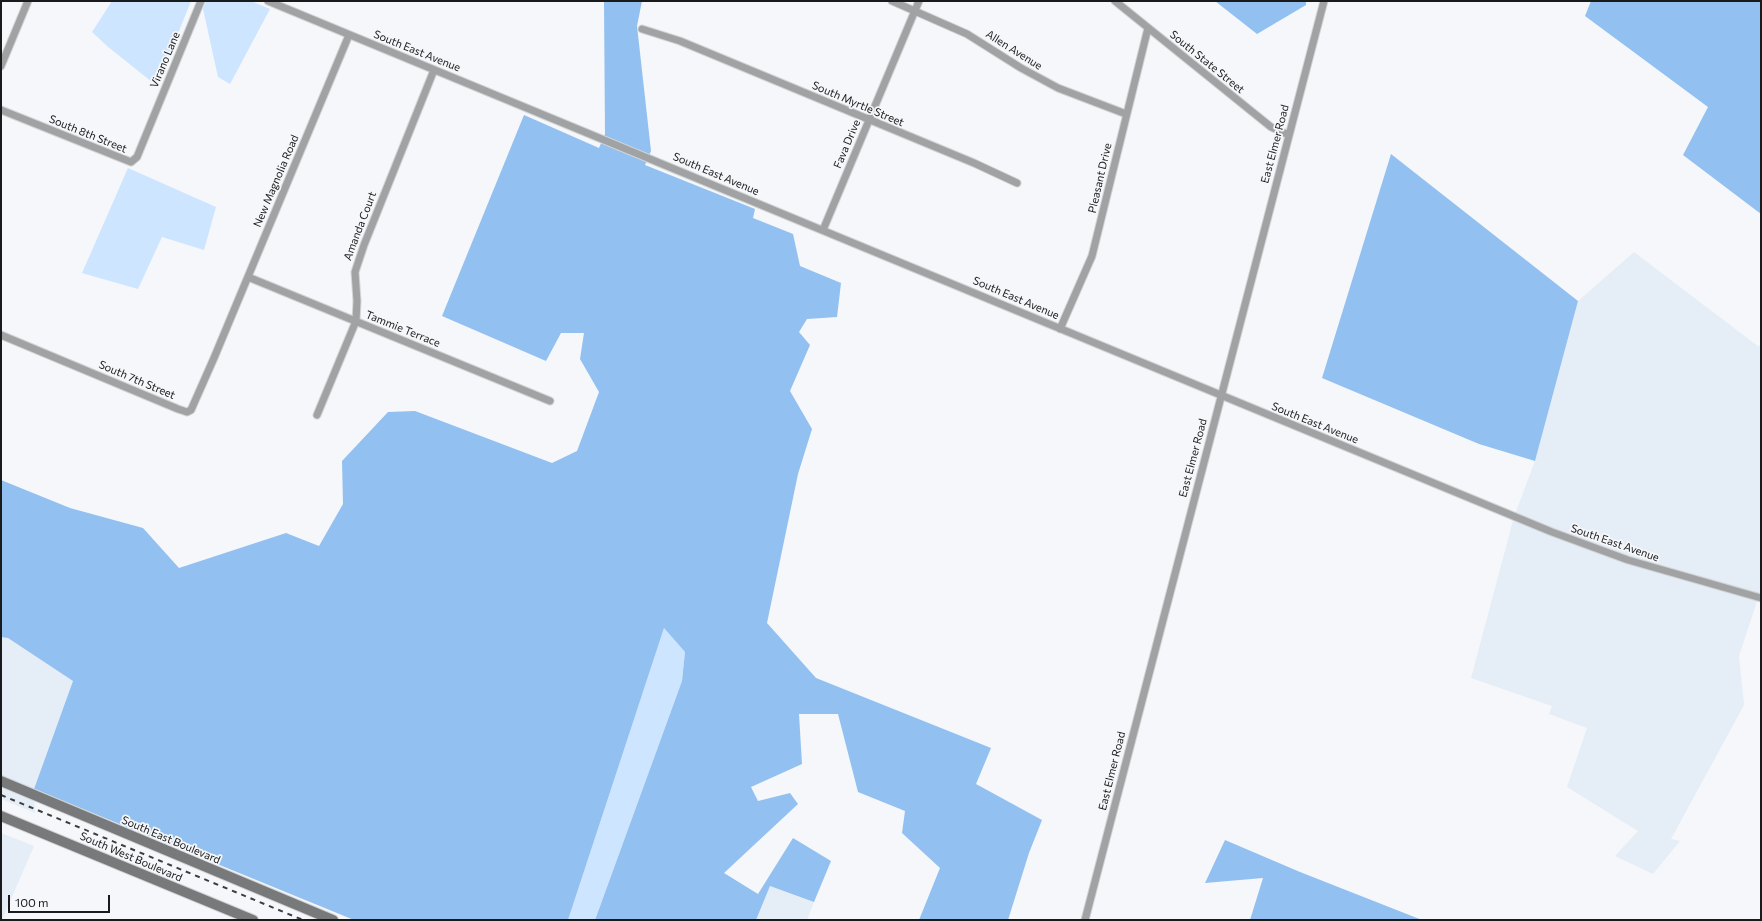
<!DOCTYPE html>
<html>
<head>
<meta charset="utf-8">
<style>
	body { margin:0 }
	#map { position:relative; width:1762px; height:921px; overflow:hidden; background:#f5f7fa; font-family:Commissioner,sans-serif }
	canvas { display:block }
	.frame { position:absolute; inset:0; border:2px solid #191a1b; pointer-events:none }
	.scale { position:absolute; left:8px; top:895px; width:102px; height:18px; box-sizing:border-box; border:2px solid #191a1b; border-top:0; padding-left:5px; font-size:12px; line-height:14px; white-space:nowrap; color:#191a1b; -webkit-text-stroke:3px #f5f7fa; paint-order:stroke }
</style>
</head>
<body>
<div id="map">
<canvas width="1762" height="921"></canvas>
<div class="frame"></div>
<div class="scale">100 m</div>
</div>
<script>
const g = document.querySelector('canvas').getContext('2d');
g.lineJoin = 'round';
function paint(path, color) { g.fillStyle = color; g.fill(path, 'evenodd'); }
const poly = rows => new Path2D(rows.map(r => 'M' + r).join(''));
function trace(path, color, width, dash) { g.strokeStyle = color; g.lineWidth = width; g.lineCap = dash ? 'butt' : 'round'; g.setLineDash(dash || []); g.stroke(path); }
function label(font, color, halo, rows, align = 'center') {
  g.font = font + ' Commissioner,sans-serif'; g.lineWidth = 3.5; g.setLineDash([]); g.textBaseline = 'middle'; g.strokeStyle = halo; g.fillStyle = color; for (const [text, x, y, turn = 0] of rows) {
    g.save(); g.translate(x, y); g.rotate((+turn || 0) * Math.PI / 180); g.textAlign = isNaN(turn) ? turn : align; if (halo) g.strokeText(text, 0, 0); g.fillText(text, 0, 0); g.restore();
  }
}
paint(poly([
	[1634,252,1759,347,1761,340,1761,596,1759,595,1739,656,1744,705,1671,839,1680,841,1653,874,1615,856,1638,831,1567,787,1587,728,1549,714,1552,706,1471,678,1514,517,1535,461,1578,301],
	[1,637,8,638,73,681,34,789,35,813,1,799],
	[1,833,34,846,2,920,1,920],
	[770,886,814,902,807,920,756,920]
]), '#e5edf6');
paint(poly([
	[112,1,191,1,157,86,107,46,92,32],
	[206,1,251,1,270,9,230,84,218,77,203,9],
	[128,168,216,207,204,250,162,237,138,289,82,273],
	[664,628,685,652,682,681,595,920,568,920]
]), '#cde5fe');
paint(poly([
	[604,1,642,1,637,26,651,151,645,165,755,209,753,218,793,234,800,266,841,283,837,317,807,319,799,332,810,345,790,391,812,429,798,474,767,623,816,678,991,748,976,784,1042,820,1029,853,1008,920,919,920,940,868,902,833,905,811,858,792,838,714,799,714,802,764,751,787,758,801,790,793,798,804,724,873,758,894,793,838,831,861,814,902,770,886,756,920,595,920,682,681,685,652,664,628,568,920,354,920,34,789,73,681,8,638,1,637,1,480,70,508,143,528,179,568,286,533,319,546,343,504,342,461,388,412,415,411,552,463,577,451,599,392,580,359,584,333,561,333,546,361,442,316,524,115,599,148,605,134],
	[1215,1,1306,1,1306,5,1257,34],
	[1591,1,1761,1,1761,214,1683,155,1708,107,1585,16],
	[1391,154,1578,301,1535,461,1479,444,1322,378],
	[1225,840,1300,872,1422,920,1250,920,1263,878,1205,883]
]), '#92c0f0');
const street = poly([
	[268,1,1552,532,1628,560,1761,598],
	[892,1,967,34,1021,68,1058,88,1126,114],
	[1115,1,1271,127,1289,135],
	[642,29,680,41,974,163,1017,183],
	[1,66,28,1],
	[1,110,131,162,137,157,201,1],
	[823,230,919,1],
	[248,277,550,401],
	[1060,329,1092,256,1148,28],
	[1,335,178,409,187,412,191,410,214,358,349,35],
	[317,415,356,321,357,301,355,272,364,245,434,70],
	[1085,920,1324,1]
]);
const secondary = poly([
	[1,781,333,920],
	[1,816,253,920]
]);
trace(street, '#d2d4d6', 9);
trace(secondary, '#d2d4d6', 12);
trace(street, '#a0a2a3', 7);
trace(secondary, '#77797a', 10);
trace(poly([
	[1,795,303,920]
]), '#3c3d3f', 2, [5, 5]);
label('11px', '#191a1b', '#f5f7fa', [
	["Allen Avenue",1014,50,32],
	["South East Avenue",417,51,22],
	["Virano Lane",165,60,-67],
	["South State Street",1207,62,39],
	["South Myrtle Street",858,104,23],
	["South 8th Street",88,134,22],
	["Fava Drive",847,144,-67],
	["East Elmer Road",1275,144,-75],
	["South East Avenue",716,174,23],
	["Pleasant Drive",1100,178,-77],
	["New Magnolia Road",276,181,-67],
	["Amanda Court",360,226,-69],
	["South East Avenue",1016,298,23],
	["Tammie Terrace",403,329,22],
	["South 7th Street",137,380,23],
	["South East Avenue",1315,423,22],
	["East Elmer Road",1193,458,-75],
	["South East Avenue",1615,543,19],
	["East Elmer Road",1112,771,-76],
	["South East Boulevard",171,840,23],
	["South West Boulevard",131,857,23]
]);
</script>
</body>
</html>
